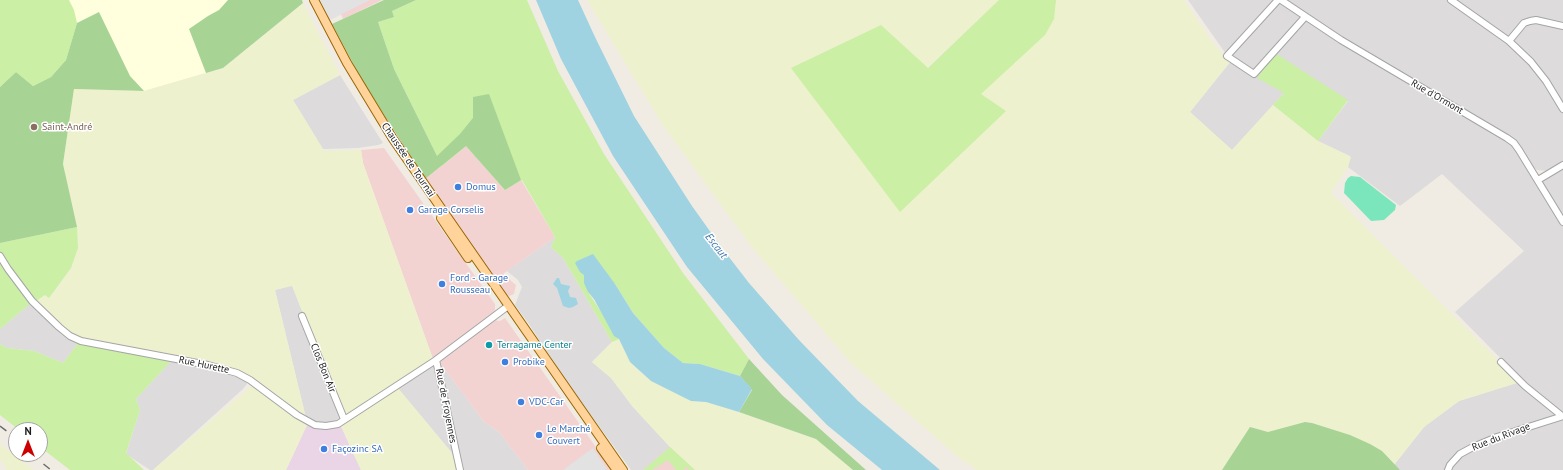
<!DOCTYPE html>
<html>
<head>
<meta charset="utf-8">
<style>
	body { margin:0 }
	#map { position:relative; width:1563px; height:470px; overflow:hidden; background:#f0ece4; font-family:"PT Sans",sans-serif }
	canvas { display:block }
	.north { position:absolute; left:8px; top:422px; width:40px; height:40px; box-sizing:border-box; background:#fff; border:1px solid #a5a5a5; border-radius:50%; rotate:0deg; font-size:11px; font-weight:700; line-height:16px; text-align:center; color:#1e1e1e }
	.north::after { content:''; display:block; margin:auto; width:14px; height:18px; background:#cd0001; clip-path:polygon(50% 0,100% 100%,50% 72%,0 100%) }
</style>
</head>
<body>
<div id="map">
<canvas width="1563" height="470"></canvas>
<div class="north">N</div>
</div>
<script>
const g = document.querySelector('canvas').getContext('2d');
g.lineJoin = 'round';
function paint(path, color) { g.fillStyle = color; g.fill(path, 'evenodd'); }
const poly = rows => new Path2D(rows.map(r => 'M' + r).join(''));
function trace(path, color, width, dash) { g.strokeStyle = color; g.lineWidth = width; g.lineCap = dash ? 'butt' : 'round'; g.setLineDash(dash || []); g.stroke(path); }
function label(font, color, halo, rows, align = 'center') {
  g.font = font + ' "PT Sans",sans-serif'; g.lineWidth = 3; g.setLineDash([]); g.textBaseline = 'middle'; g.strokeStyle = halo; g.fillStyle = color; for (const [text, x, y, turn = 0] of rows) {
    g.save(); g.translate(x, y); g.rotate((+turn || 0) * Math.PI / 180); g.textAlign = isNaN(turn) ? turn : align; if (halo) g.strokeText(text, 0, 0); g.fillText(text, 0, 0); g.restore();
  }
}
paint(poly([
	[1188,0,1278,0,1321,31,1508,142,1513,147,1520,157,1537,186,1544,179,1563,167,1563,470,1400,470,1394,465,1424,427,1459,401,1523,381,1455,312,1524,251,1442,174,1400,206,1348,167,1350,156,1318,141,1348,101,1284,93,1232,150,1190,112,1232,60,1226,54],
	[1286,0,1447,0,1517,51,1546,83,1563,112,1563,162,1548,171,1537,170,1532,167,1519,146,1324,27],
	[1454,0,1563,0,1563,24,1531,18,1523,21,1509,36,1505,36],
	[1533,21,1563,28,1563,106,1514,42,1514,38,1524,25],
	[340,75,367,118,383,143,378,145,358,148,323,149,293,100],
	[555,237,551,247,563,258,612,342,592,362,611,378,633,407,670,447,643,470,631,470,564,378,529,324,515,305,522,287,518,280,507,271],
	[292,285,344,417,326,424,316,422,306,418,275,290],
	[31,303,78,343,63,363,34,351,7,348,0,344,0,329],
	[171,361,250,380,243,389,153,470,150,470,126,454,140,410,136,399],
	[440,363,484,422,499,432,528,470,457,470,452,453,397,387,431,366]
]), '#dddbdb');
paint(poly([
	[335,0,382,0,343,19],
	[466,146,505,190,521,180,555,237,503,274,516,285,514,294,509,296,505,294,425,179],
	[384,148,413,189,495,304,495,311,433,359,363,163,361,150],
	[505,318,612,470,528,470,499,432,484,422,440,363,446,355,494,320,500,321],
	[670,447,695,470,643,470]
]), '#f2d3d2');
paint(poly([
	[340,424,361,470,286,470,307,425,320,428]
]), '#ead5e6');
paint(poly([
	[0,0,302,0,303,3,223,68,144,91,0,243]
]), '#ffffde');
paint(poly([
	[587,0,999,0,927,68,881,25,791,68,1006,111,980,94,1045,35,1056,0,1184,0,1213,43,1230,62,1190,112,1232,150,1273,105,1318,141,1351,157,1348,167,1331,193,1520,382,1459,401,1424,427,1394,465,1391,459,1350,435,1312,423,1305,422,1268,432,1250,427,1222,470,977,470,958,457,851,363,752,247,664,127],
	[303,3,340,75,293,100,324,151,361,150,363,163,433,359,344,417,292,286,275,290,306,418,247,375,230,368,83,340,73,336,52,318,36,301,45,295,49,298,58,287,71,268,78,248,77,227,63,164,74,89,144,91,223,68],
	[619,339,630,362,651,381,691,401,706,402,739,412,816,439,853,470,695,470,670,447,633,407,611,378,592,362,612,342],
	[252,386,307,425,286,470,153,470],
	[397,387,452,453,457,470,361,470,340,424],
	[0,444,34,470,7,470,0,459]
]), '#eef1cd');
paint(poly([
	[0,0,69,0,74,10,77,23,66,60,51,77,33,86,16,72,0,87],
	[416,0,527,0,558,71,604,154,683,273,749,359,740,376,700,364,683,363,664,348,633,313,615,284,584,275,588,292,619,339,612,342,563,258,551,247,555,237,522,180,505,190,466,146,442,166,394,69,378,22,394,17,392,11],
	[999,0,1056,0,1054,19,1045,35,981,94,1006,111,900,212,791,68,881,25,928,68],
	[1275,53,1348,100,1318,141,1273,105,1284,93,1257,78],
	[77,227,78,248,71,268,49,298,45,295,36,301,0,252,0,243],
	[0,261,31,303,0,329],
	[78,343,171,361,136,399,140,410,126,453,144,470,70,470,40,447,40,430,19,430,0,415,0,344,7,348,34,351,63,363],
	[670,447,695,470,689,470,687,467,683,470,676,470,668,460,652,470,643,470]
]), '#caefa5');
paint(poly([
	[228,0,302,0,303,3,223,68,206,73,189,29,208,16,219,10],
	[384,0,416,0,392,11,394,17,378,22,394,69,437,156,460,134,473,118,473,97,489,94,521,180,505,190,466,146,425,179,363,82,332,24],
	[99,12,130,76,144,91,74,89,63,164,77,227,0,243,0,87,16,72,33,86,51,77,66,60,77,23],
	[749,359,782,395,866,470,853,470,816,439,739,412,752,390,740,376],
	[1305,422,1312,423,1350,435,1370,444,1382,451,1400,470,1222,470,1250,427,1268,432]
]), '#a7d395');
paint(poly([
	[1351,176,1360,177,1396,205,1395,210,1384,220,1371,221,1344,193,1345,183,1348,178]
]), '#7be6bc');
paint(poly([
	[320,0,370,0,330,20],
	[593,448,607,469,605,470,563,470]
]), '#e2e2e2');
paint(poly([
	[536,0,578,0,595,37,634,116,692,206,722,248,749,283,799,340,858,401,940,470,882,470,827,425,763,359,687,267,613,156,561,59],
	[593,254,615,284,633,313,664,348,683,363,700,364,740,376,752,389,739,412,706,402,691,401,651,381,630,362,619,339,614,336,594,299,588,292,584,283,584,275,580,272,575,263,577,261],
	[557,278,559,278,561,284,570,286,570,287,568,291,570,297,576,298,578,304,573,307,569,308,563,306,557,288,553,284]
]), '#a0d3e2');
const minor = poly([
	[1278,0,1227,56,1254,74,1305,17],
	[1281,0,1341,40,1507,138,1514,143,1519,150,1563,222],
	[1451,0,1509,41,1531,62,1546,81,1563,109],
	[1509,41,1524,23,1530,21,1536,20,1563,26],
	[1538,180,1563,165],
	[0,256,8,269,32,301,59,327,70,336,81,341,208,365,237,373,250,380,297,415,315,425,326,426,338,424,436,360],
	[302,316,344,419],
	[1501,362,1525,386,1562,416],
	[460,470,436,360,508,306],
	[1448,470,1450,465,1460,454,1473,447,1497,437,1563,416]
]);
const major = poly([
	[314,0,347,63,393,139,623,470],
	[441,218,468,258],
	[601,448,616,469]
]);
trace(minor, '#a5a5a5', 8);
trace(major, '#960', 10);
trace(minor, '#fff', 6);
trace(major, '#ffd39a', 8);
trace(poly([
	[0,426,16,438],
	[31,454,51,470]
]), '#6c6c6c', 1.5, [8, 8]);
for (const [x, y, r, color] of [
	[34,127,4,"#8d6e63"],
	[458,187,4,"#3f7fe0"],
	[410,210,4,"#3f7fe0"],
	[442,284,4,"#3f7fe0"],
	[489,345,4,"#0f9aa8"],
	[505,362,4,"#3f7fe0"],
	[521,402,4,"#3f7fe0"],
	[539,435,4,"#3f7fe0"],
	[324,449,4,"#3f7fe0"]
]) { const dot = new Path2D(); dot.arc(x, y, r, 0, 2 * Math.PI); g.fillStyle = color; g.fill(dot); trace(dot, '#fff', 1.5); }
label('10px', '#1e1e1e', '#fff', [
	["Rue d'Ormont",1437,97,30],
	["Chaussée de Tournai",408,160,56],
	["Rue Hurette",204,365,12],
	["Clos Bon Air",323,368,68],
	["Rue de Froyennes",446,406,79],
	["Rue du Rivage",1501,437,-21]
]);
label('10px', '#785e54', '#fff', [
	["Saint-André",42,127]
], 'left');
label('10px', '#366cbe', '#fff', [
	["Domus",466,187],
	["Garage Corselis",418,210],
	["Ford - Garage",450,278],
	["Rousseau",450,290],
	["Probike",513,362],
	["VDC-Car",529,402],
	["Le Marché",547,429],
	["Couvert",547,441],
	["Façozinc SA",332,449]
], 'left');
label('10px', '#0d838f', '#fff', [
	["Terragame Center",497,345]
], 'left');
label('italic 11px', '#4078ae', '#fff', [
	["Escaut",716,246,52]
]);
</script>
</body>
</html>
